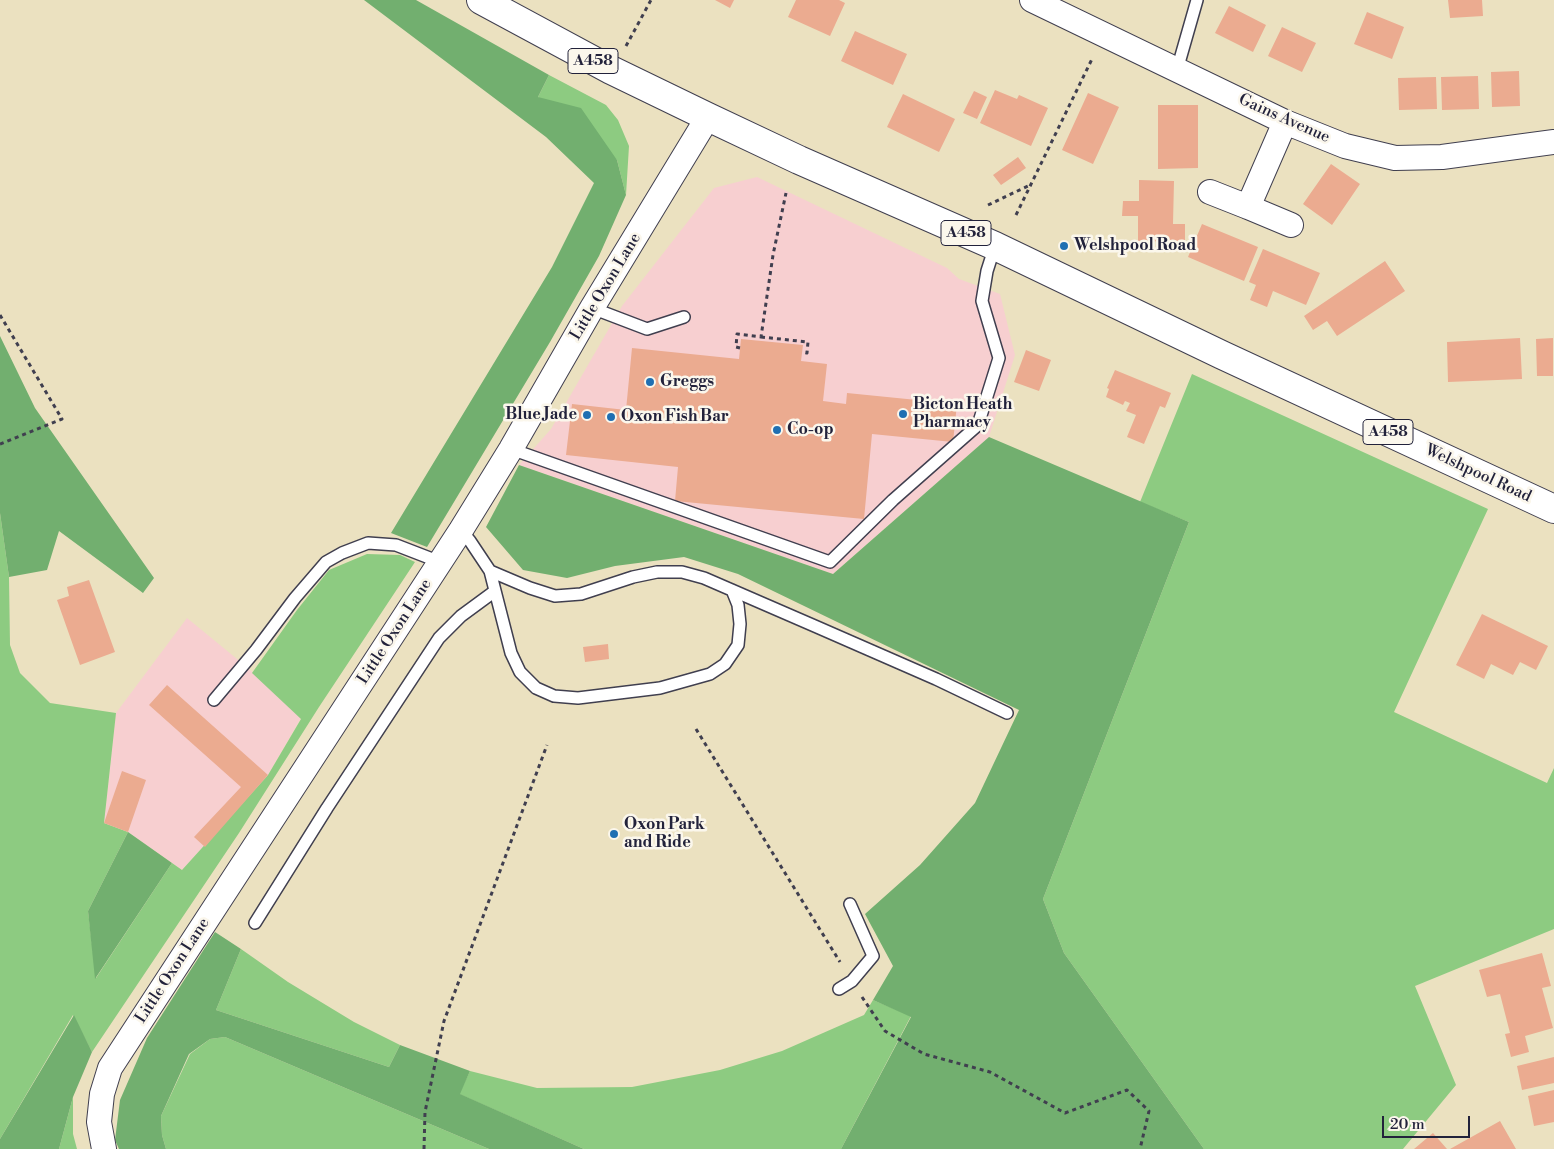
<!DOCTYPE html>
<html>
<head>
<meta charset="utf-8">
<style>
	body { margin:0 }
	#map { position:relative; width:1554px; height:1149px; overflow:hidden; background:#ebe1c0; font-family:"Libre Bodoni",serif }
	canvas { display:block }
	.scale { position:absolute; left:1382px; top:1116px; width:88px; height:22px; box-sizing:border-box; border:2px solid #22223b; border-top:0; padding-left:6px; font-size:15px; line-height:18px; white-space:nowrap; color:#22223b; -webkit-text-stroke:4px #fbf7ec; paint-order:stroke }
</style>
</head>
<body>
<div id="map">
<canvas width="1554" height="1149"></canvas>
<div class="scale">20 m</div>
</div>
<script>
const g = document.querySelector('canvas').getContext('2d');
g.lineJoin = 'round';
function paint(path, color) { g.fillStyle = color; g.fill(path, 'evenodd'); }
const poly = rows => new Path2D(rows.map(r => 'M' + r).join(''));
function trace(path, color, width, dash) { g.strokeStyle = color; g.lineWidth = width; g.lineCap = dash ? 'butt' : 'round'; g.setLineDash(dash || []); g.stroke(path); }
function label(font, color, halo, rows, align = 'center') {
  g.font = font + ' "Libre Bodoni",serif'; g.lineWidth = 5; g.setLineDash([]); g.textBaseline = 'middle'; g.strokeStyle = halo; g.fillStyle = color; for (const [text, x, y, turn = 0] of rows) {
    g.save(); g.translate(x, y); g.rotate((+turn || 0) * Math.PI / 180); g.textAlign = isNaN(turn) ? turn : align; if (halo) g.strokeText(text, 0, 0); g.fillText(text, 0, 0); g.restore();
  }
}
paint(poly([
	[757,177,947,268,959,279,1000,294,1015,355,989,437,833,574,519,465,551,429,622,306,714,188],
	[187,618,248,668,301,718,268,775,182,870,128,832,104,823,116,713]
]), '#f7cfd0');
paint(poly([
	[549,75,606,105,618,120,629,146,626,195,617,160,538,97],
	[1192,374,1488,509,1394,712,1547,783,1554,768,1554,929,1415,986,1456,1085,1403,1149,1204,1149,1064,953,1043,899,1189,522,1140,502],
	[0,513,9,577,10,645,20,673,50,703,116,713,104,823,128,832,88,911,96,978,172,863,182,870,268,775,301,719,252,673,297,610,329,570,367,554,400,555,415,562,319,707,239,833,92,1052,73,1015,0,1139],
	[241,949,288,982,354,1022,400,1045,389,1067,216,1010],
	[873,1000,911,1016,841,1149,584,1149,459,1094,470,1071,537,1088,632,1087,720,1070,782,1051,864,1015],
	[225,1037,489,1149,166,1149,162,1135,161,1116,190,1054,210,1039],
	[73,1097,73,1134,77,1149,59,1149]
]), '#8dcb81');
paint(poly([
	[364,0,416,0,549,75,538,97,581,108,617,160,626,195,599,256,550,342,427,547,391,533,552,267,594,183,546,137],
	[0,336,35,408,154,578,143,593,59,531,47,570,9,577,0,513],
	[989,437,1189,522,1043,899,1064,953,1204,1149,841,1149,911,1017,873,1000,893,966,865,914,920,865,975,803,1019,710,738,574,684,557,615,566,567,578,523,570,486,527,519,465,833,574],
	[128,832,172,863,95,979,88,911],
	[215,932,241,949,216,1010,389,1067,400,1045,470,1071,460,1094,584,1149,489,1149,225,1037,210,1039,189,1054,161,1116,162,1135,166,1149,119,1149,115,1140,120,1100,147,1038],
	[74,1015,92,1052,73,1097,59,1149,0,1149,0,1139]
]), '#72af6f');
paint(poly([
	[715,0,734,0,730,8],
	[796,0,839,0,845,3,830,36,788,17],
	[1448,0,1482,0,1483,16,1450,18],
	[1229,6,1266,25,1253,52,1215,33],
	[1367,12,1404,27,1392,59,1354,44],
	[1282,27,1316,43,1302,72,1268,56],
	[855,31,907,54,893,85,841,61],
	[1519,71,1520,106,1492,107,1491,72],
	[1478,76,1479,109,1442,110,1441,77],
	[1436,77,1437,109,1399,110,1398,78],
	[995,90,1017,99,1019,95,1048,108,1031,146,980,123],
	[974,91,987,97,977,119,963,113],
	[1088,93,1119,107,1093,164,1062,150],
	[903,94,955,119,939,152,887,127],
	[1158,105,1198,105,1198,168,1158,169],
	[1018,157,1026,168,1001,185,993,175],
	[1331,164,1360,184,1332,225,1303,204],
	[1139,180,1174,181,1173,224,1185,224,1185,242,1138,241,1138,216,1122,216,1123,201,1139,201],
	[1202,224,1258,247,1244,281,1188,257],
	[1263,249,1320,273,1306,305,1273,291,1267,307,1250,300,1256,285,1249,282],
	[1385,261,1405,291,1337,336,1327,321,1313,330,1304,316],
	[1520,338,1522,379,1448,382,1447,342],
	[1553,338,1553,376,1537,376,1536,339],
	[741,339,803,345,801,361,827,364,823,401,846,404,847,393,957,404,953,442,872,434,864,519,675,501,678,467,566,455,572,404,626,410,632,348,739,359],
	[1026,350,1051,360,1039,391,1014,382],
	[1115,370,1171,393,1165,408,1160,406,1144,444,1127,437,1136,415,1126,411,1130,403,1125,401,1123,405,1106,397,1109,389,1107,388],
	[89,580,115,652,80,665,57,600,69,596,67,587],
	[1482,614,1548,646,1536,670,1520,662,1513,675,1491,664,1484,679,1456,665],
	[608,644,609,659,585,662,583,647],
	[167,685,268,775,205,847,194,837,241,787,149,705],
	[122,771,146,780,128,832,104,823],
	[1542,953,1551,986,1542,988,1553,1028,1525,1036,1529,1052,1511,1057,1505,1034,1510,1033,1500,994,1487,997,1479,970],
	[1554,1057,1554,1083,1522,1090,1517,1066],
	[1554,1090,1554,1122,1534,1126,1528,1096],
	[1500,1121,1516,1149,1450,1149],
	[1433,1133,1447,1149,1414,1149]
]), '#ebab90');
const service = poly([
	[1177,70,1197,0],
	[592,308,647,329,684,317],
	[511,449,830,562,893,500,978,425,999,358,982,301,987,271,995,246],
	[461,530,470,541,490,571,511,653,520,672,536,688,554,696,578,698,660,688,710,674,725,664,738,645,740,624,738,605,732,590],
	[490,571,530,588,555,596,581,594,633,577,657,572,682,572,704,578,817,627,936,679,1007,713],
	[214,700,256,650,295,598,326,562,342,553,368,543,396,545,440,562],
	[255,923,327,808,439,638,461,616,495,591],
	[839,989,852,981,873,956,850,904]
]);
const minor = poly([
	[1032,0,1285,122,1345,146,1395,158,1442,157,1554,142],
	[1285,122,1248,207,1291,225],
	[1210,192,1248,207],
	[104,1149,99,1122,102,1094,110,1068,461,530,511,449,592,308,708,117]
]);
const primary = poly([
	[481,0,611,70,708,117,799,160,995,246,1222,355,1554,509]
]);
trace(service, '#403f4f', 14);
trace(minor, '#403f4f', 26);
trace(primary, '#403f4f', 30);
trace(poly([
	[626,46,651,0],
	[988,205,1030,185],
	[1016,215,1092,59],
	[0,315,62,419,0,444],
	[761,337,808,342,807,353,802,352],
	[740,348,736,347,737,334,761,337,773,255,786,193],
	[696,729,840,962],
	[862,997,885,1031,924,1054,990,1072,1065,1113,1127,1090,1149,1111,1140,1149],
	[424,1149,425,1112,444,1021,547,745]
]), '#403f4f', 3, [4, 4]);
trace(service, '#fff', 11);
trace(minor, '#fff', 24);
trace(primary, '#fff', 28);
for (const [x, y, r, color] of [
	[1064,246,5,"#1f6fb2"],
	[650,382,5,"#1f6fb2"],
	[903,414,5,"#1f6fb2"],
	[587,415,5,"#1f6fb2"],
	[611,417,5,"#1f6fb2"],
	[777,430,5,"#1f6fb2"],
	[614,834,5,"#1f6fb2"]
]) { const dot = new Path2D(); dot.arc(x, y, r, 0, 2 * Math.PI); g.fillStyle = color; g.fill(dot); trace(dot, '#fbf7ec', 2); }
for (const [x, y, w] of [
	[593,61,50],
	[966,233,50],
	[1388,432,50]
]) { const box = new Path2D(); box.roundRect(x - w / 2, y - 12.5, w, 25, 4); g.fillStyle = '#fbf7ec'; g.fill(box); trace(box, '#22223b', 1); }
label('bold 15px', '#22223b', null, [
	["A458",593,61],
	["A458",966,233],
	["A458",1388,432]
]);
label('16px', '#22223b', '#fbf7ec', [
	["Gains Avenue",1284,119,24],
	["Little Oxon Lane",606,287,-59],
	["Welshpool Road",1478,474,25],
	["Little Oxon Lane",395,632,-57],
	["Little Oxon Lane",173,971,-57]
]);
label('bold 16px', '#22223b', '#fbf7ec', [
	["Welshpool Road",1074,246],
	["Greggs",660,382],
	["Bicton Heath",913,405],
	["Pharmacy",913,423],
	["Blue Jade",577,415,"right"],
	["Oxon Fish Bar",621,417],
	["Co-op",787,430],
	["Oxon Park",624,825],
	["and Ride",624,843]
], 'left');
</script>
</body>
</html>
